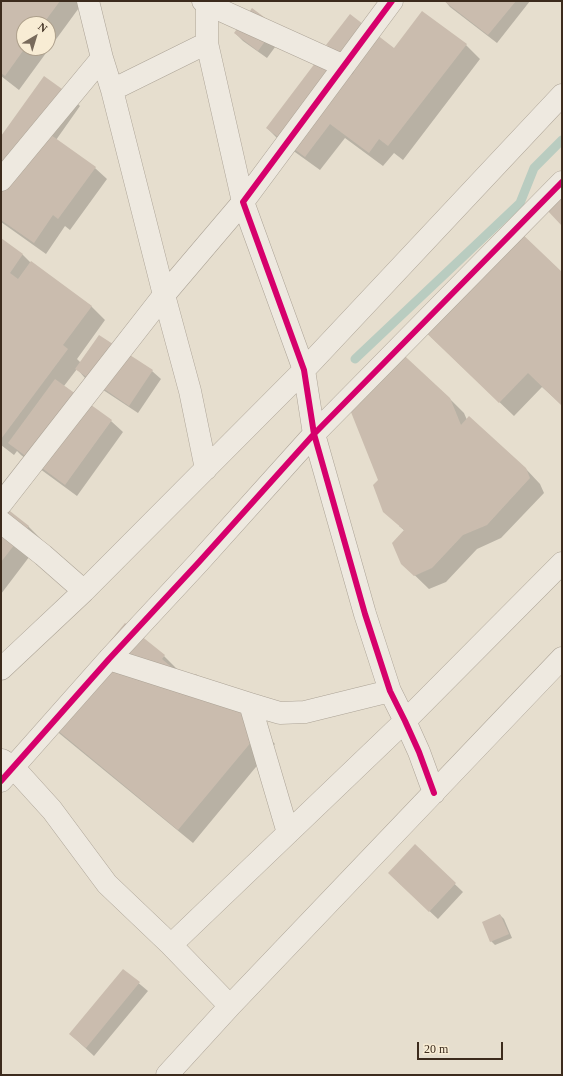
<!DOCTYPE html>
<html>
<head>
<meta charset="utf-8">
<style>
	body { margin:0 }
	#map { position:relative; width:563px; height:1076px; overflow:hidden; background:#e6dece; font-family:"Times New Roman",serif }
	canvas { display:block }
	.frame { position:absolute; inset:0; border:2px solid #3c2b1d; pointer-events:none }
	.north { position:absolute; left:16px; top:16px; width:40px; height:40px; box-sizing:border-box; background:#f8ecd4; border:1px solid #ad9f8b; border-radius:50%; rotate:38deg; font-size:11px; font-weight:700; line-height:16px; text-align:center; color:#3c2b1d }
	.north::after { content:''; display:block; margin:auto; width:14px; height:18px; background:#786a5b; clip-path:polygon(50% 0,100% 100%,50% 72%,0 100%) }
	.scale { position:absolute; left:417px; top:1042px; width:86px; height:18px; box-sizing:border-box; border:2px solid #3c2b1d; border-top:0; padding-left:5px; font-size:12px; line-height:14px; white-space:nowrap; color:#3c2b1d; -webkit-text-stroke:3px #f8ecd4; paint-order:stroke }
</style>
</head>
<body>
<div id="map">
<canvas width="563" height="1076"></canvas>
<div class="frame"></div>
<div class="north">N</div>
<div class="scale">20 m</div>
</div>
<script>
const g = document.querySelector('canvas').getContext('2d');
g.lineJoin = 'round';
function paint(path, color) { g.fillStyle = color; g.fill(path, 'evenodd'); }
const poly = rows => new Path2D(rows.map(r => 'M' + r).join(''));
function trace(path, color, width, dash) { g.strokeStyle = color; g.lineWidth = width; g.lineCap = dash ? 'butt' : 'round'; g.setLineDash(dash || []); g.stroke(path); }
paint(poly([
	[1,1,84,1,19,90,1,76],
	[24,24,48,24,48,48,24,48],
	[445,1,530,1,497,43,450,7],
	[235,33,284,35,267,58,243,41],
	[466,45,480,59,403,160,394,153,383,166,345,138,320,170,281,142,267,128,394,50],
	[69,95,80,106,56,140,95,168,107,179,70,230,65,226,46,254,1,222,1,138],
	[1,239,23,255,31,263,91,306,105,320,77,359,81,363,99,336,152,371,161,379,138,413,85,378,77,369,64,386,111,421,123,432,77,496,21,455,17,451,14,455,1,445],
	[562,274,562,405,542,387,514,416,431,337],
	[450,399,464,413,467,420,526,469,540,484,544,493,501,538,477,549,446,582,429,589,402,563,405,531,399,526],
	[1,506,28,526,42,540,1,594],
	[164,656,178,670,261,730,275,744,193,843,60,734,46,720],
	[415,846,463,892,438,919,397,881],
	[500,915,504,919,512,938,495,945,491,941],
	[123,970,148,991,94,1056,70,1034]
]), '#0003');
trace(poly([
	[355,359,520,203,534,168,562,140]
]), '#b9ccc0', 9);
paint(poly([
	[1,1,60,1,43,24,24,24,24,48,25,48,5,76,1,73],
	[444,1,516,1,488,35],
	[252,8,276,26,258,51,234,33],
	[422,11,467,44,388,146,379,139,369,153,330,124,305,157,266,128,328,46,326,45,350,14,394,48],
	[44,76,69,94,44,130,96,167,58,219,53,215,34,243,1,220,1,136],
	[562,194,562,226,546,209],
	[518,230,562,272,562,406,528,373,499,403,416,323],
	[1,238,23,254,10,273,18,279,31,261,92,306,63,345,68,349,1,439],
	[99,335,153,370,129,406,75,369],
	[394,346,450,398,461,425,469,416,526,468,530,478,487,525,463,535,432,568,414,576,401,564,392,543,404,530,383,512,373,485,378,480,343,392],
	[55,379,112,420,65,485,8,443],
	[1,504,29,526,1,562],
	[125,623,165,655,162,659,189,682,196,674,262,729,178,830,45,720],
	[415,844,456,883,429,912,388,873],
	[500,914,509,934,490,942,482,922],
	[123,969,140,982,86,1048,69,1034]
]), '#cabcae');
const minor = poly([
	[88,1,102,58,112,90,164,295,190,391,206,469],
	[203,1,207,4,344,66],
	[392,1,243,202,304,370,314,434,365,614,390,691,405,721,419,752,434,793],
	[112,90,207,43],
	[1,180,102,58],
	[1,504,164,295,243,202,207,43,207,1],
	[1,522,43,555,84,591],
	[109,659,250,704,280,713,305,712,390,691],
	[1,669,84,591,304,370,562,95],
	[250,704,288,833],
	[2,760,13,767,52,810,107,884,171,945,230,1006],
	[1,781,109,659,199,562,314,434,562,182],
	[171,945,405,721,562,563],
	[167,1075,230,1006,562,658]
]);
trace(minor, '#aca396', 23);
trace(minor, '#eee9e0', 22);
trace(poly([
	[392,1,243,202,304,370,314,434,365,614,390,691,405,721,419,752,434,793],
	[1,781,109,659,199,562,314,434,562,182]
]), '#d6006c', 6);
</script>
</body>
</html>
